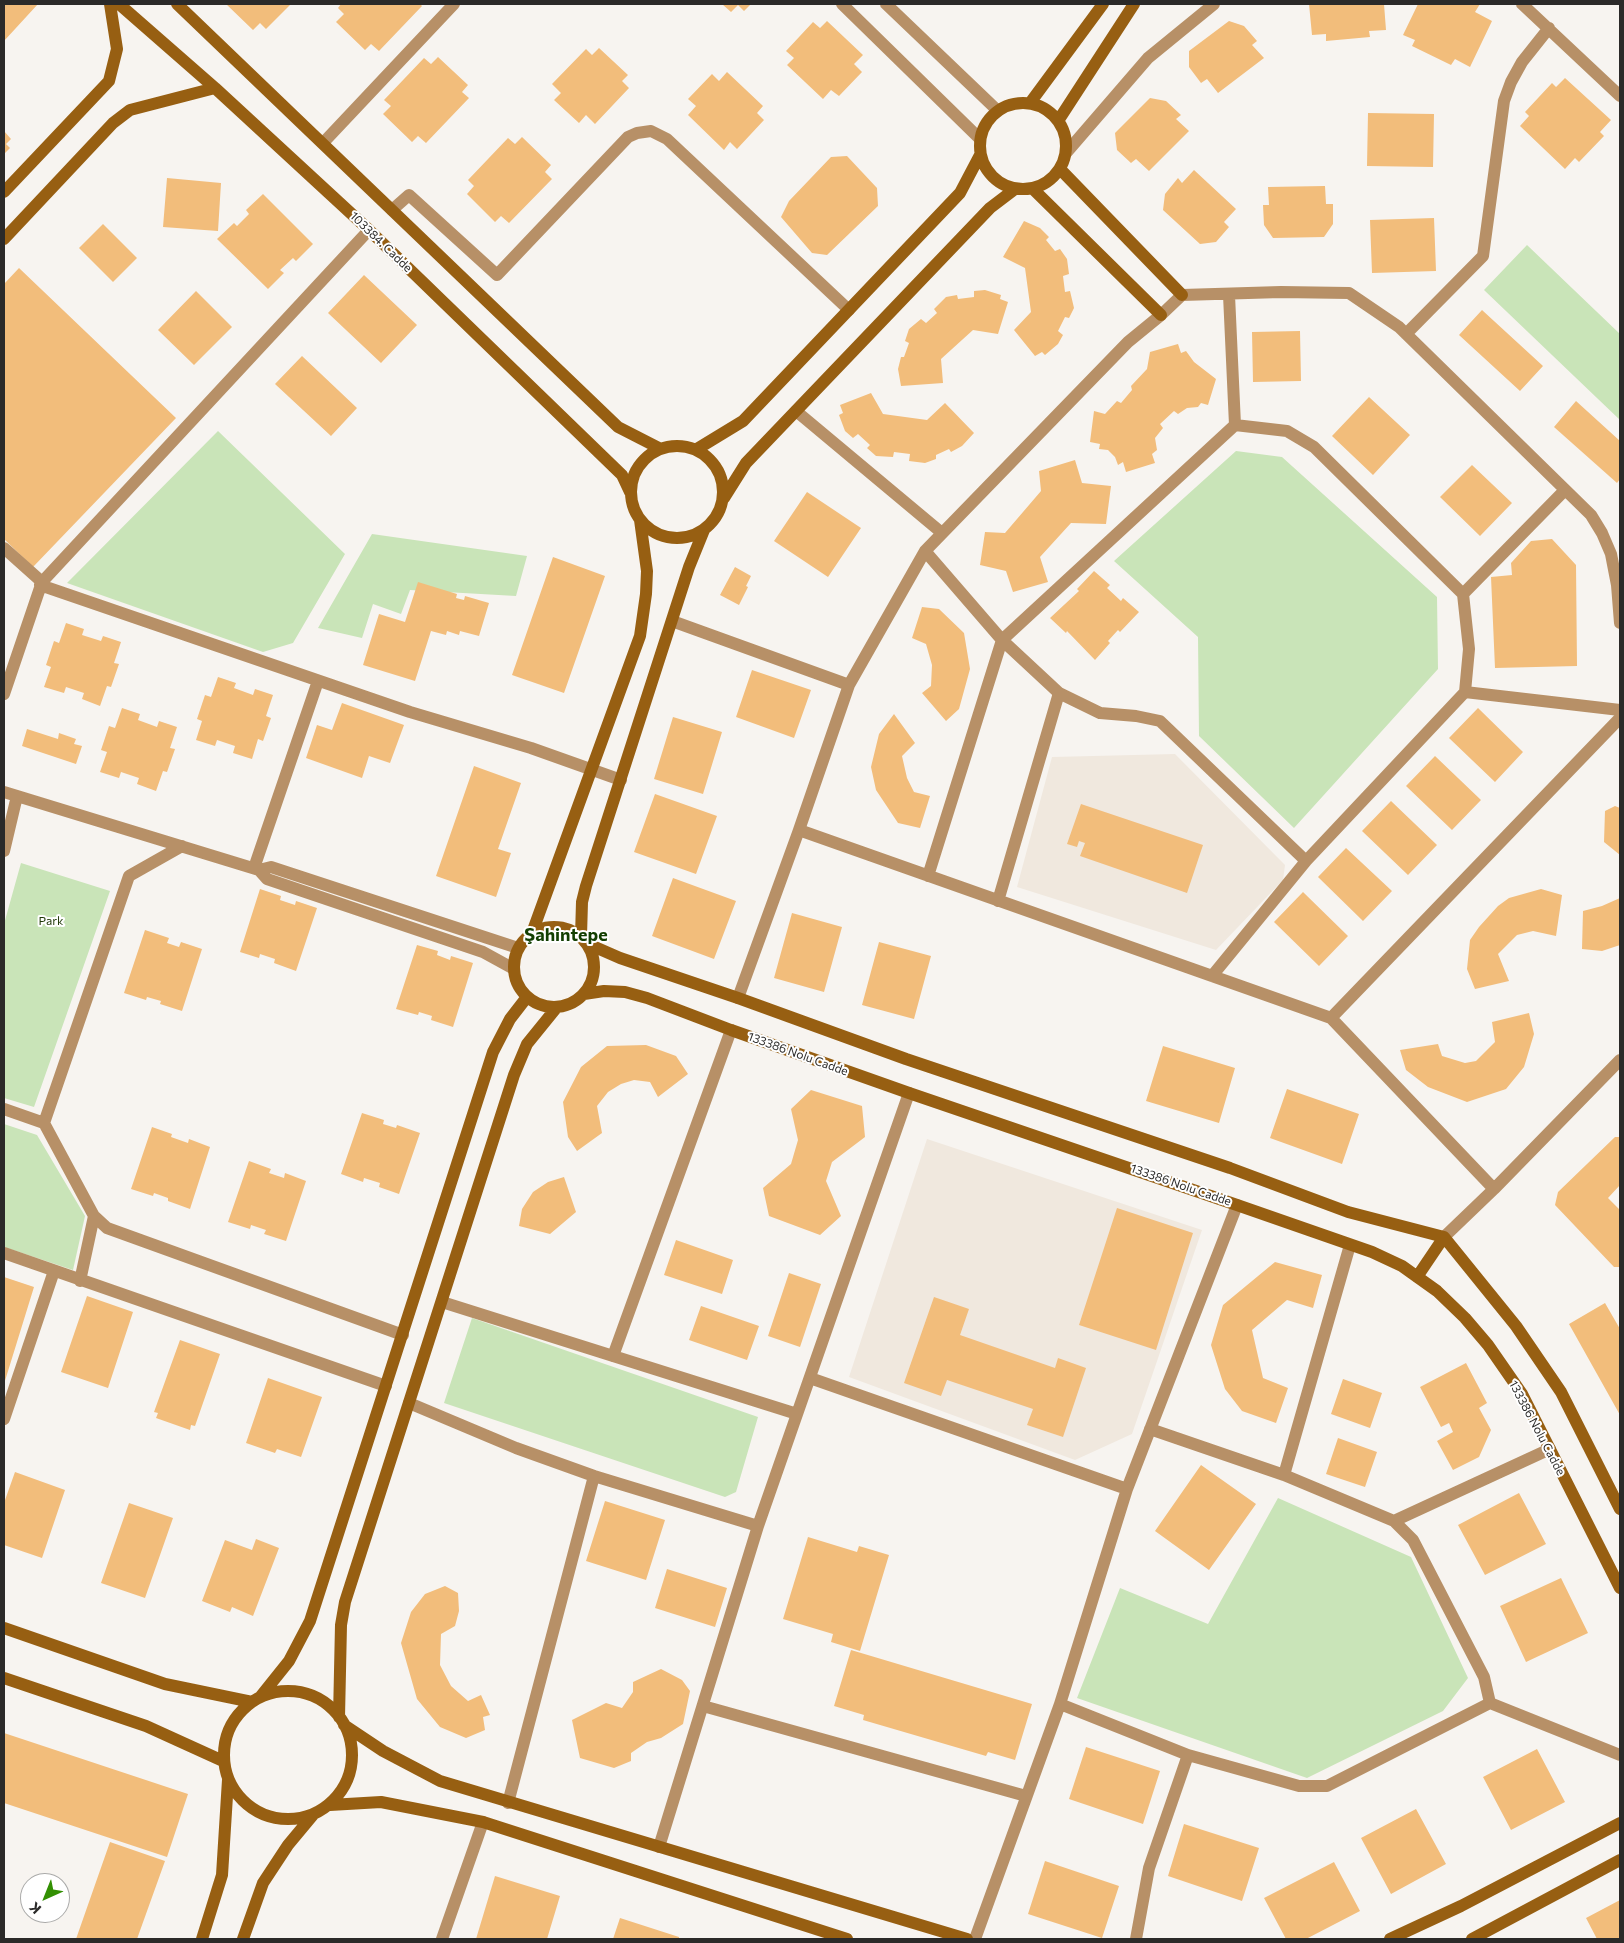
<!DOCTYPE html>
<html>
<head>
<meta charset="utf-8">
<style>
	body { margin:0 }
	#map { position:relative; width:1624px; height:1943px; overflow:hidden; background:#f7f4f0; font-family:Commissioner,sans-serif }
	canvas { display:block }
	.frame { position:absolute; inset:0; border:5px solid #2b2a29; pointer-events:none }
	.north { position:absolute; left:20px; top:1873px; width:50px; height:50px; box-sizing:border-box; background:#fff; border:1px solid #aaaaa9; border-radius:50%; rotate:224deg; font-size:14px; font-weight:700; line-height:20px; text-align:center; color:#2b2a29 }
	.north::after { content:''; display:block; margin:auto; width:18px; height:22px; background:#339003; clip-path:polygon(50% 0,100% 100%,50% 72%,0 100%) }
</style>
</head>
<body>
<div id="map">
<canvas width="1624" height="1943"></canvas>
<div class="frame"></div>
<div class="north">K</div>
</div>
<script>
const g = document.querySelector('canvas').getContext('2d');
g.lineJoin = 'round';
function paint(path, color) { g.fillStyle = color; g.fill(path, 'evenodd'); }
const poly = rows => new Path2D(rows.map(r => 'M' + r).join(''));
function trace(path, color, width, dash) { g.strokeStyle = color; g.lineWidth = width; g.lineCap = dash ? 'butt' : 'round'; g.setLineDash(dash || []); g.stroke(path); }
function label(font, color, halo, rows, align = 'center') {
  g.font = font + ' Commissioner,sans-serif'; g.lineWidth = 4; g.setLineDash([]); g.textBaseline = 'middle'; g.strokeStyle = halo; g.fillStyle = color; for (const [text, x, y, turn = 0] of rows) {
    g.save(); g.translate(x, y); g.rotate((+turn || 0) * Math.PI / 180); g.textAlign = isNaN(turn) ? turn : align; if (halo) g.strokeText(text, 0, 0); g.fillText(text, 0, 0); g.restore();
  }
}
paint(poly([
	[1175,754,1285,865,1283,880,1216,950,1017,887,1052,757],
	[927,1139,1202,1230,1132,1434,1075,1460,849,1377]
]), '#f0e8de');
paint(poly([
	[1527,245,1620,334,1620,420,1484,290],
	[218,431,345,554,293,643,263,652,67,583],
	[1236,451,1282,457,1437,597,1438,669,1294,828,1199,736,1198,637,1114,561],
	[372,534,527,556,516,596,410,590,401,614,373,604,362,638,318,628],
	[21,863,110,891,34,1107,4,1098,4,924],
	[4,1124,37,1135,85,1216,73,1270,4,1247],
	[472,1318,758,1417,736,1492,725,1497,444,1403],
	[1278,1498,1411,1557,1468,1678,1443,1711,1307,1778,1077,1698,1120,1588,1208,1624]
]), '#c9e4b8');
paint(poly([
	[4,4,38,4,4,41],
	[226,4,291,4,266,29,260,23,253,30],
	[341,4,420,4,422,6,379,51,371,44,365,50,336,22,344,14,338,8],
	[722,4,751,4,744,11,738,5,731,12],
	[1309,4,1384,4,1386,30,1369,31,1370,37,1326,41,1326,34,1312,35],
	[1418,4,1480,4,1475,12,1492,21,1470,67,1455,59,1451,65,1412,46,1415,40,1403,35],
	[827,21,863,55,854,64,862,72,839,96,831,90,823,99,787,65,794,58,786,51,813,22,820,28],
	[1229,21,1244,26,1257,41,1252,45,1264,58,1218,93,1207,79,1201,83,1189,67,1189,51],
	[599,48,628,75,622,81,629,88,595,124,586,115,579,123,554,100,561,93,552,84,586,49,592,55],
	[438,57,468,85,462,92,469,98,426,143,418,136,412,142,383,114,391,106,384,100,424,58,431,64],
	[727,72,763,106,757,113,764,120,737,149,730,142,724,150,688,115,696,106,688,99,712,74,719,81],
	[1565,78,1611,120,1600,132,1604,136,1579,162,1575,158,1565,169,1520,126,1529,116,1525,112,1552,83,1556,87],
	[1150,98,1166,101,1181,115,1176,119,1189,131,1149,171,1136,159,1131,163,1117,150,1115,133],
	[1368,113,1434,114,1433,167,1367,166],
	[4,131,11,139,6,144,10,148,4,154],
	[522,137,551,165,545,172,552,179,509,223,501,216,495,222,467,194,474,186,468,180,508,138,515,144],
	[847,156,877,188,878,206,827,255,812,253,781,217,789,201,831,157],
	[1194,170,1236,209,1224,222,1229,227,1216,242,1200,244,1163,210,1165,194,1178,178,1182,183],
	[167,178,221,183,218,231,163,227],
	[1325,186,1326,204,1333,204,1333,224,1324,237,1273,238,1264,225,1263,205,1269,205,1268,187],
	[263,194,313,244,296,261,293,258,280,270,284,273,268,289,217,239,234,223,237,226,249,214,246,210],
	[1434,218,1436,271,1372,273,1370,220],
	[1024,221,1040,228,1049,237,1046,240,1055,251,1060,249,1067,259,1069,274,1063,276,1065,292,1070,291,1074,308,1069,318,1065,317,1058,331,1063,335,1058,344,1045,355,1042,352,1035,356,1014,330,1031,312,1025,268,1003,257],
	[103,224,137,258,113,282,79,248],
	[19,268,176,418,33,567,4,539,4,284],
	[364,275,417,325,381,363,328,313],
	[985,290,1001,295,1000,299,1008,302,998,334,973,330,941,359,943,383,901,386,898,369,901,357,904,357,909,343,905,341,909,329,921,319,926,323,937,313,934,309,946,297,957,295,958,299,974,297,974,291],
	[196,291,232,327,194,365,158,330],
	[1482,310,1543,366,1520,391,1459,335],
	[1300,331,1301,381,1253,382,1252,332],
	[1178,344,1181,353,1186,351,1194,362,1216,379,1208,405,1201,403,1198,407,1187,408,1178,414,1174,411,1160,424,1163,428,1155,438,1157,450,1152,454,1155,463,1126,472,1123,462,1118,465,1115,457,1108,450,1099,449,1100,444,1090,442,1094,411,1105,414,1117,401,1121,403,1132,390,1131,386,1147,369,1150,352],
	[302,356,357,408,331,436,275,384],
	[871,393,883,414,927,420,945,403,974,433,962,446,951,452,949,449,936,455,936,459,925,463,909,461,910,454,894,452,893,457,876,456,867,448,870,445,858,434,853,438,845,431,839,415,843,413,840,405],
	[1369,397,1410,435,1373,475,1332,436],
	[1576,401,1620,441,1620,479,1617,483,1554,427],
	[1075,460,1082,483,1111,486,1106,524,1071,523,1040,557,1048,582,1013,592,1006,571,980,565,985,532,1005,533,1041,491,1039,471],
	[1472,465,1512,503,1480,536,1440,497],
	[807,492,861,528,828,577,774,541],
	[1552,539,1576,565,1577,666,1495,668,1491,577,1512,575,1511,563,1531,541],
	[553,557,605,576,564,693,512,675],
	[735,567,751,576,746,586,748,587,739,605,720,595],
	[1094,571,1110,585,1107,588,1121,601,1123,598,1139,612,1120,632,1118,630,1108,641,1110,643,1095,660,1067,631,1066,633,1050,618,1079,591,1077,589],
	[418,582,457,594,456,598,464,600,465,596,489,603,479,636,460,631,459,635,447,631,446,635,431,631,415,681,363,665,379,614,405,622],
	[922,607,939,609,964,633,970,669,959,709,946,721,922,693,931,686,932,665,926,644,912,638],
	[66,623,84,629,82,635,101,641,103,636,121,642,114,663,119,664,111,687,107,686,100,706,82,699,84,693,66,687,64,693,44,687,51,667,46,665,54,641,59,643],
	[752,670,811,690,794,738,736,717],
	[218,677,236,683,234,688,253,695,255,689,273,695,266,716,271,718,263,741,258,739,252,759,233,753,235,746,217,740,215,746,196,740,202,721,197,719,205,695,211,697],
	[342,703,404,725,390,763,369,756,362,778,306,758,317,725,332,730],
	[122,708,140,714,138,720,157,727,159,721,177,727,170,748,175,749,167,772,163,771,156,791,137,784,139,778,121,772,119,778,100,772,107,752,101,750,109,726,115,728],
	[1478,708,1523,752,1495,782,1449,738],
	[894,714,915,743,902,756,907,778,914,792,930,796,920,828,898,823,876,790,871,767,879,734],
	[673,717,722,732,703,794,654,779],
	[27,729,58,739,59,733,76,739,74,744,82,746,76,764,22,746],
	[1435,756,1481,800,1452,830,1406,786],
	[474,766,521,783,498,849,511,853,496,897,436,876],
	[655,794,717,816,696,874,634,852],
	[1391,801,1437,845,1408,875,1362,831],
	[1081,804,1203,845,1187,893,1080,856,1085,843,1079,841,1077,847,1067,844],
	[1615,806,1620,808,1620,855,1604,842,1605,811],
	[1346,848,1392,891,1363,921,1318,877],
	[673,878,736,901,714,959,652,936],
	[260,889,281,896,280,900,295,905,296,901,317,908,296,971,274,963,275,959,260,954,259,958,240,952],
	[1541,889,1562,895,1556,936,1533,931,1517,935,1498,954,1509,981,1475,989,1467,969,1470,940,1479,927,1498,906,1509,898],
	[1303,892,1348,936,1319,966,1274,922],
	[1620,898,1620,945,1602,951,1582,949,1583,911,1602,906],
	[792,913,842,927,824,992,774,978],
	[145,930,169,938,167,943,179,947,181,942,202,949,182,1011,160,1004,161,1001,147,997,146,1000,124,993],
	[879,942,931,956,914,1019,862,1005],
	[417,945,438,951,437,955,450,960,451,956,473,963,453,1027,431,1020,432,1016,419,1012,418,1015,396,1009],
	[1529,1013,1534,1034,1524,1067,1506,1089,1467,1102,1428,1087,1406,1070,1400,1050,1438,1044,1442,1056,1465,1063,1476,1061,1495,1042,1492,1022],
	[646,1045,676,1056,688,1074,658,1097,650,1082,634,1080,621,1084,608,1092,597,1106,602,1133,577,1151,568,1137,563,1102,581,1067,607,1046],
	[1163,1046,1235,1068,1219,1123,1146,1101],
	[1287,1089,1359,1114,1342,1164,1270,1138],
	[811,1090,862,1106,865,1137,832,1162,826,1181,841,1216,820,1235,769,1216,763,1188,791,1164,798,1140,791,1109],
	[362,1113,384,1120,383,1124,396,1128,397,1125,420,1133,399,1194,379,1187,380,1183,364,1178,363,1182,341,1174],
	[152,1127,172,1134,171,1137,188,1143,189,1139,210,1147,190,1209,168,1201,168,1198,154,1193,153,1196,131,1189],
	[1615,1137,1620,1137,1620,1185,1608,1198,1620,1210,1620,1267,1614,1267,1555,1205,1558,1192],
	[249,1161,271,1169,269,1173,284,1178,285,1173,306,1181,286,1241,264,1234,266,1230,251,1225,250,1229,228,1222],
	[564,1177,576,1212,550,1234,519,1226,522,1209,533,1192,548,1182],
	[1117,1208,1193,1233,1156,1350,1079,1325],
	[676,1240,733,1260,722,1294,664,1275],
	[1275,1262,1322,1275,1313,1308,1287,1300,1252,1330,1263,1378,1288,1388,1276,1423,1242,1411,1225,1389,1211,1345,1223,1305],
	[789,1273,821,1284,800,1347,768,1336],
	[4,1277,34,1287,4,1384],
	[87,1296,133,1312,108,1388,61,1372],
	[934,1297,969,1309,960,1335,1055,1368,1058,1358,1086,1368,1063,1437,1027,1425,1033,1409,947,1380,941,1396,904,1383],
	[1605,1303,1620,1329,1620,1415,1569,1324],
	[701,1306,759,1326,747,1360,689,1340],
	[180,1340,220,1354,195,1426,191,1425,190,1430,156,1418,158,1413,154,1412],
	[1466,1363,1487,1403,1479,1408,1491,1430,1479,1457,1453,1470,1437,1441,1453,1432,1449,1423,1441,1427,1420,1387],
	[268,1378,322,1397,301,1457,277,1449,275,1453,246,1443],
	[1343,1379,1382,1393,1370,1428,1331,1414],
	[1338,1438,1377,1452,1365,1487,1326,1474],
	[1201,1465,1256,1504,1209,1570,1155,1531],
	[15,1472,65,1490,42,1558,4,1545,4,1503],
	[1519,1493,1546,1544,1485,1575,1458,1525],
	[605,1501,665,1520,646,1580,586,1561],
	[129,1503,173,1518,145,1598,101,1583],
	[808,1537,857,1552,859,1546,889,1555,860,1651,831,1642,833,1634,783,1619],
	[256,1539,279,1548,253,1616,232,1607,230,1612,202,1601,225,1540,252,1550],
	[667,1569,727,1588,715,1627,655,1608],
	[1561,1578,1588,1633,1526,1662,1500,1606],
	[445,1586,458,1593,459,1611,455,1626,441,1634,440,1665,451,1686,468,1701,481,1695,490,1715,483,1717,485,1730,466,1738,440,1727,417,1699,401,1643,411,1612,425,1594],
	[851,1650,1032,1704,1015,1760,988,1752,986,1756,863,1720,864,1715,834,1706],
	[661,1669,682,1680,690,1691,683,1724,661,1738,647,1742,631,1753,631,1761,614,1768,580,1758,572,1720,606,1703,622,1708,633,1692,633,1682],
	[4,1733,188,1794,167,1857,4,1803],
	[1086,1747,1160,1771,1143,1824,1069,1799],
	[1537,1749,1565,1802,1511,1830,1483,1777],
	[1416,1809,1446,1864,1391,1894,1361,1838],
	[1184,1824,1259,1848,1242,1901,1168,1876],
	[110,1842,165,1861,137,1939,76,1939],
	[1045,1861,1119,1886,1102,1938,1028,1914],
	[1334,1862,1360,1911,1306,1939,1286,1939,1264,1898],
	[495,1876,560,1896,547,1939,476,1939],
	[1620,1900,1620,1939,1597,1939,1586,1918],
	[620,1918,679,1937,679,1939,613,1939]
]), '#f2bd7b');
trace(poly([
	[842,4,979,138],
	[886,4,997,110],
	[1522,4,1620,96],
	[323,143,454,4],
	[1066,153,1148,58,1214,4],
	[392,210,409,195,497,275,628,137,637,133,651,131,667,139,849,310],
	[1229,295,1235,425],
	[1406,334,1483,256,1504,101,1511,82,1522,62,1549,28],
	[796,411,942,533],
	[4,548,42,582,369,230],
	[925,551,1002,640,1059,693,1100,713,1136,716,1160,721,1306,861],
	[40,585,410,712,531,748,621,780],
	[1463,594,1565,490],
	[672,621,849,685],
	[1465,692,1620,710],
	[4,694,42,582],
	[4,792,259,870,271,867,518,948],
	[799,830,849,685,925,551,1128,342,1161,315,1182,295,1281,292,1349,293,1399,327,1591,515,1602,533,1611,554,1617,585,1620,623],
	[4,851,17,796],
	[254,868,318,681],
	[259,870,267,879,483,952,514,969],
	[928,876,1002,640,1235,425,1287,431,1314,447,1463,594,1469,649,1465,692,1306,861,1212,976],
	[998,901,1059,693],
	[738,998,799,830,1331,1018],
	[4,1109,44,1123,94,1216,107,1228,403,1335],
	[44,1123,129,876,182,846],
	[1494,1189,1331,1018,1620,718],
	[1444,1237,1494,1189,1620,1060],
	[4,1253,386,1386],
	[80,1281,94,1216],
	[442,1302,797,1414],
	[613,1356,731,1030],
	[810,1378,1127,1489],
	[409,1403,516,1448,594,1476,758,1526,659,1847],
	[4,1419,54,1271],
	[1284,1475,1350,1245],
	[1394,1521,1550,1449],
	[758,1526,909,1093],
	[1490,1703,1620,1755],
	[1060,1704,1188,1755,1299,1786,1327,1786,1490,1703,1484,1677,1413,1540,1394,1521,1284,1475,1150,1429],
	[703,1706,1026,1796],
	[508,1803,594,1476],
	[442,1939,483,1822],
	[975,1939,1060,1704,1127,1489,1237,1205],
	[1136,1939,1149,1868,1188,1755]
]), '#b79067', 12);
trace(poly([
	[119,4,215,88,369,230,622,475,630,492],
	[177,4,618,427,659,448],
	'980 146a43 43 0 1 1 86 0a43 43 0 1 1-86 0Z',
	[1030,103,1103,4],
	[1058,121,1134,4],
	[1060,169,1182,295],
	[1032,188,1161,315],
	[4,192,109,81,117,49,110,4],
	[4,239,113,123,130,110,215,88],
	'631 492a46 46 0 1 1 92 0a46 46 0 1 1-92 0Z',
	[697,449,743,421,960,193,980,155],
	[724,498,746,463,990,208,1015,189],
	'514 967a40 40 0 1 1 80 0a40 40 0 1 1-80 0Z',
	[532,933,640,636,646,594,647,571,640,520],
	[581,936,582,902,586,886,689,567,704,530],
	[588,944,620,958,738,998,906,1059,1230,1168,1348,1212,1444,1237,1516,1326,1561,1392,1620,1509],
	[584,994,604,991,625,992,647,998,731,1030,909,1093,1237,1205,1372,1252,1402,1266,1437,1291,1465,1318,1488,1345,1522,1394,1620,1588],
	[1417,1277,1444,1237],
	[4,1628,165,1684,252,1702],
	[4,1678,146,1726,223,1761],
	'224 1755a64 64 0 1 1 128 0a64 64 0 1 1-128 0Z',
	[261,1696,289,1661,310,1621,493,1052,510,1019,527,997],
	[339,1717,341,1625,345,1602,514,1075,527,1044,557,1007],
	[344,1725,383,1751,440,1781,967,1939],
	[330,1805,381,1802,483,1822,847,1939],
	[202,1939,222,1875,228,1780],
	[243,1939,263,1883,288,1845,313,1815],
	[1390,1939,1461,1906,1620,1823],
	[1472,1939,1620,1860]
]), '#975f12', 12);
label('12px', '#2b2a29', '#fff', [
	["103384. Cadde",381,242,44],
	["133386 Nolu Cadde",798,1054,20],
	["133386 Nolu Cadde",1181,1185,19],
	["133386 Nolu Cadde",1537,1428,62]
]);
label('12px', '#1d3605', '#fff', [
	["Park",51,921]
]);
label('bold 18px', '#133f02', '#fff', [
	["Şahintepe",566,935]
]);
</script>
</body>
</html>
